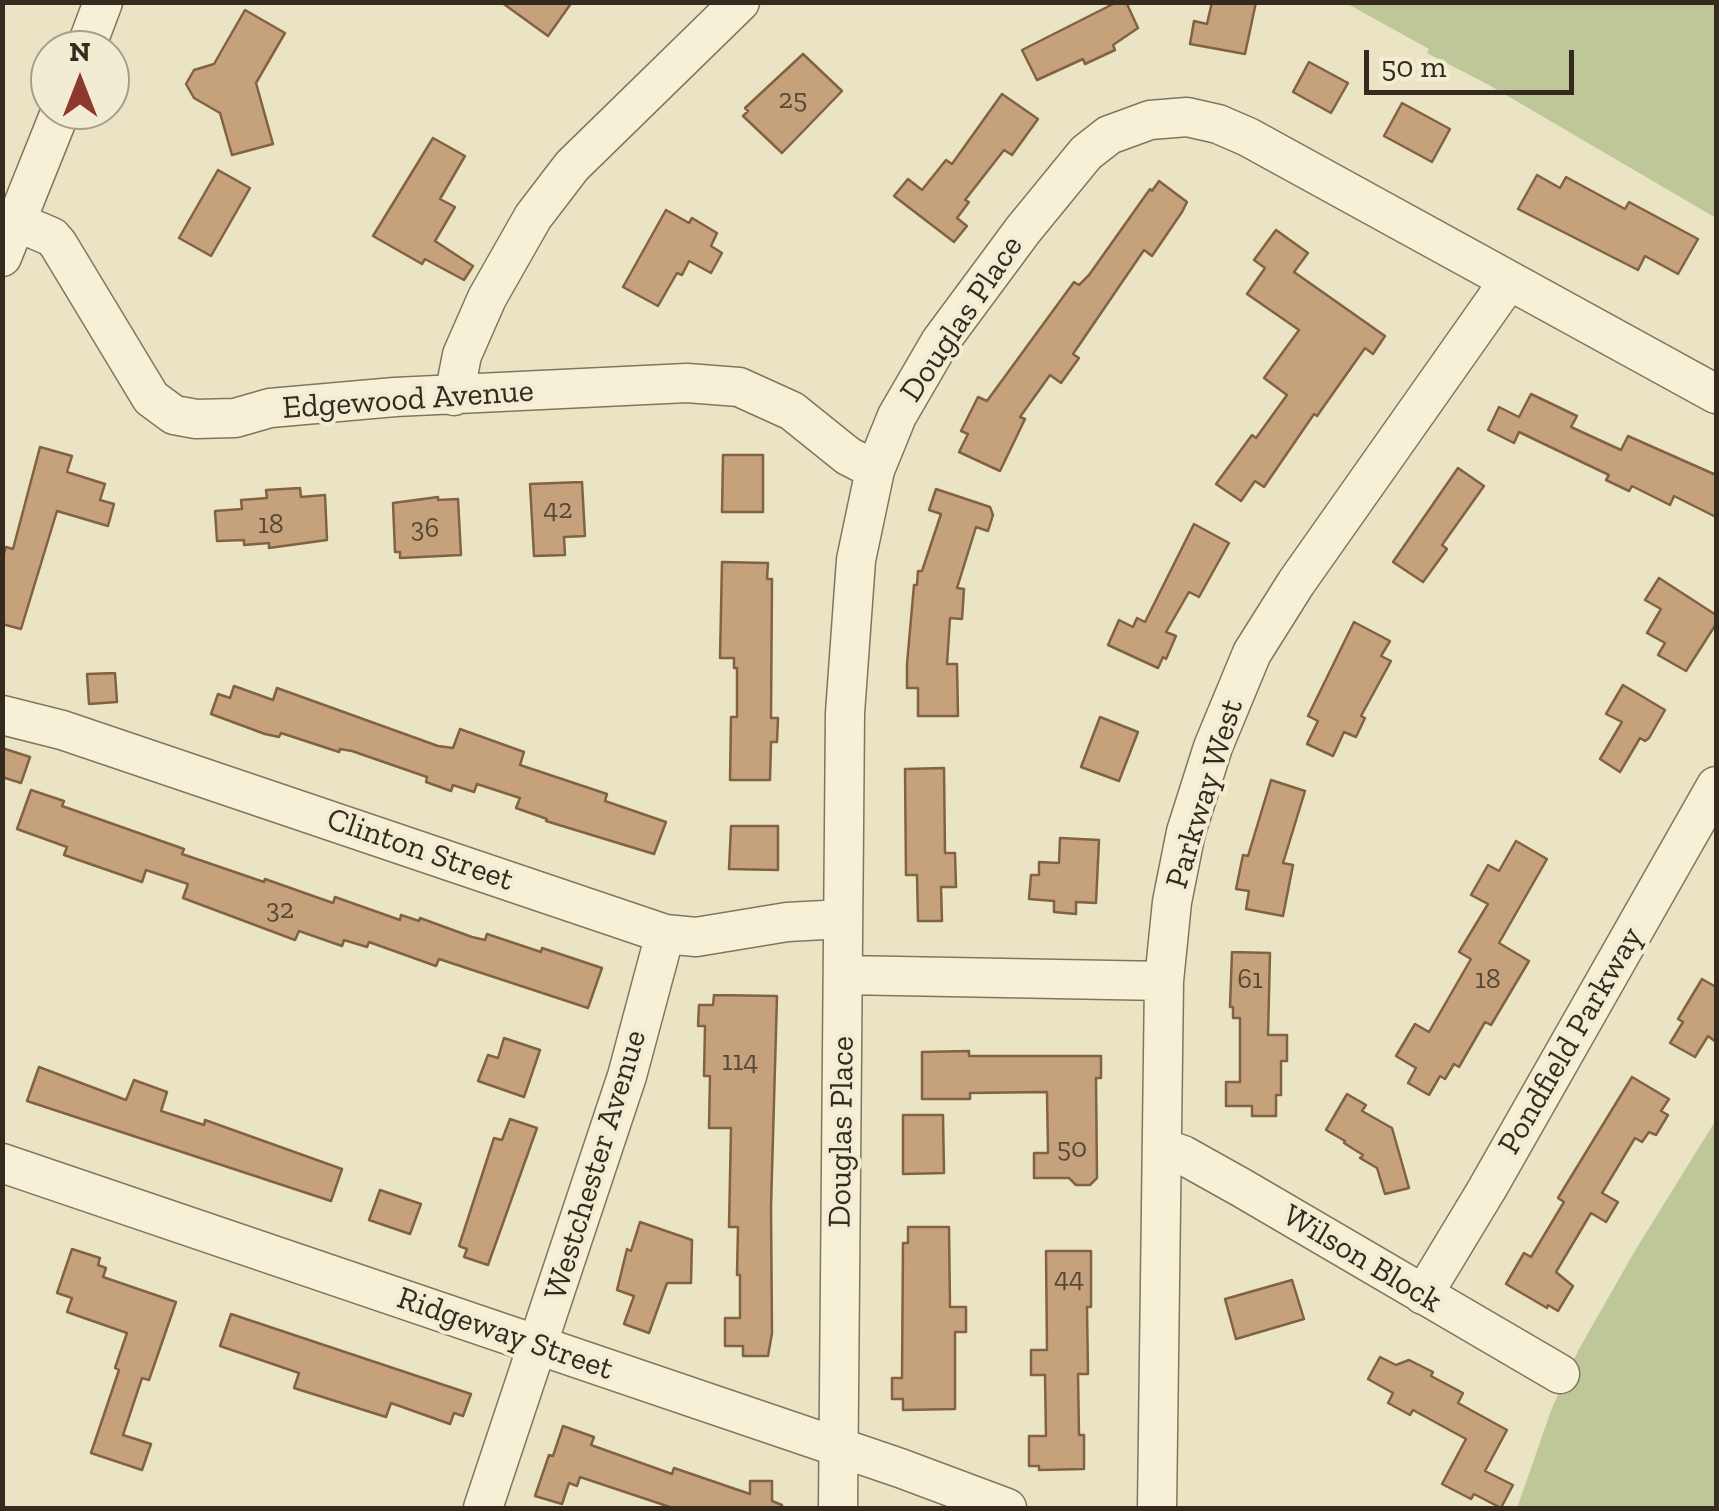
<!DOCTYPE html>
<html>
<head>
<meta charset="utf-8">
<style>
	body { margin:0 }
	#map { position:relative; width:1719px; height:1511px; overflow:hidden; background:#eae3c4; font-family:"Zilla Slab",serif }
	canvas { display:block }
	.frame { position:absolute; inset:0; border:5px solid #342b1e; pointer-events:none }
	.north { position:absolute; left:30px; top:30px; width:100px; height:100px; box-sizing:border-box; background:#f2ecd2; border:2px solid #a69f8a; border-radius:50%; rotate:0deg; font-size:28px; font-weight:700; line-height:40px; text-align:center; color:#342b1e }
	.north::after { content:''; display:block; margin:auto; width:35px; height:45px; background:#8e3930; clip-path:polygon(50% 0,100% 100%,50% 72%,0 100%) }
	.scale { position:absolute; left:1364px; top:50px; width:210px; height:45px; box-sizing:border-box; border:5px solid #342b1e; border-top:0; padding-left:12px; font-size:30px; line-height:35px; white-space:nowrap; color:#342b1e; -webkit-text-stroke:8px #f2ecd2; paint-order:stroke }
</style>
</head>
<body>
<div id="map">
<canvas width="1719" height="1511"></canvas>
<div class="frame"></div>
<div class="north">N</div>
<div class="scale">50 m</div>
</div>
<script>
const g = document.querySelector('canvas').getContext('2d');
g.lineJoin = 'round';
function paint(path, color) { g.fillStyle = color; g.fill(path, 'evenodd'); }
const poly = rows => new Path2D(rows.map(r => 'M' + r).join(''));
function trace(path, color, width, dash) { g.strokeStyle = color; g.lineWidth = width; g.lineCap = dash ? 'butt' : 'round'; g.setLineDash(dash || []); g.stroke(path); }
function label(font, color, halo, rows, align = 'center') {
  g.font = font + ' "Zilla Slab",serif'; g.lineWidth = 8; g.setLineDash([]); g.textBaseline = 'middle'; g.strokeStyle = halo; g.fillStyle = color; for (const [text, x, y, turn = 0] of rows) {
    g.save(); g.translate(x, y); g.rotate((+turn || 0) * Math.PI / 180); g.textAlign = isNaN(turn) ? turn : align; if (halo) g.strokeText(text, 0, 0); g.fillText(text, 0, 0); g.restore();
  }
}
paint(poly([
	[1346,3,1716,3,1716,218,1489,85,1427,53,1429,49],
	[1716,1120,1716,1508,1517,1508,1552,1408,1579,1349,1636,1249]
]), '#bdc798');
const building = poly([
	[501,2,572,2,548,36,501,2],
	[1117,2,1126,2,1138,28,1113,45,1115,50,1085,64,1083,59,1037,80,1022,50,1117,2],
	[1212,2,1256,2,1245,54,1190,44,1194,21,1207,24,1212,2],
	[245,10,285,33,256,83,273,144,232,155,220,113,194,98,186,84,194,70,214,64,245,10],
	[803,54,842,91,782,153,743,116,748,111,745,108,803,54],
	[1309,62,1348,83,1331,113,1293,92,1309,62],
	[1002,94,1038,119,1012,155,1004,150,965,200,969,202,957,218,967,226,954,242,894,196,908,179,922,190,946,160,952,164,1002,94],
	[1402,103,1450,129,1432,162,1384,136,1402,103],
	[433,138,465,156,440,199,455,207,435,241,473,266,464,280,425,259,422,264,373,236,433,138],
	[218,170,250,188,211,256,179,238,218,170],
	[1537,175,1560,188,1566,177,1625,209,1629,202,1698,239,1678,274,1645,256,1638,270,1518,209,1537,175],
	[1159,181,1187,202,1182,212,1152,256,1144,250,1073,354,1079,358,1061,383,1050,375,1020,417,1025,419,1000,471,959,452,968,434,961,431,978,397,987,401,1074,282,1079,285,1089,275,1150,189,1152,191,1159,181],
	[666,210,689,223,692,218,717,233,711,246,722,253,711,273,689,261,682,275,677,273,658,306,623,287,666,210],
	[1276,230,1308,253,1294,272,1385,336,1373,354,1365,348,1317,416,1314,414,1264,487,1255,481,1241,501,1216,484,1252,435,1256,438,1287,395,1264,378,1299,330,1247,294,1265,268,1254,260,1276,230],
	[1531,394,1577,416,1571,427,1621,450,1628,436,1716,475,1716,517,1674,496,1670,505,1632,486,1629,491,1606,480,1609,475,1519,432,1514,443,1488,430,1499,407,1519,417,1531,394],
	[40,447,72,456,67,472,105,484,100,500,114,504,108,526,57,511,21,629,2,624,2,559,6,547,13,549,40,447],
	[723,455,763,455,763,512,722,512,723,455],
	[1458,468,1484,486,1442,545,1447,549,1423,582,1393,562,1458,468],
	[582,482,585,536,564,537,565,555,534,556,530,484,582,482],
	[300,488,301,497,325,495,327,540,269,548,269,543,244,545,244,540,217,541,215,511,242,509,241,500,267,498,266,490,300,488],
	[936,489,990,507,993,515,988,531,976,527,957,588,964,589,962,619,950,618,947,664,957,664,958,716,918,716,918,688,907,688,907,664,914,585,917,585,918,571,922,571,941,514,929,510,936,489],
	[438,497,438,500,458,499,461,555,400,558,400,552,395,552,393,503,438,497],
	[1194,524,1229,543,1199,597,1189,592,1166,632,1176,636,1166,659,1163,657,1158,668,1108,645,1119,620,1133,627,1137,618,1145,622,1194,524],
	[722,562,768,563,767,579,772,579,771,718,778,718,777,742,771,742,770,780,730,780,731,717,737,717,737,668,734,668,734,658,720,658,722,562],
	[1659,578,1716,615,1716,624,1686,671,1658,655,1665,643,1647,633,1661,609,1645,600,1659,578],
	[1354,622,1390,641,1381,656,1391,661,1361,716,1365,718,1356,737,1344,732,1333,756,1307,744,1318,721,1308,716,1354,622],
	[115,673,117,702,89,704,87,674,115,673],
	[1623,685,1665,710,1649,738,1645,741,1640,738,1620,772,1600,759,1622,722,1606,714,1623,685],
	[234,686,273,700,277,688,438,746,453,748,460,729,524,752,520,765,607,794,605,801,666,822,654,854,546,821,547,819,516,808,520,798,477,784,474,792,453,785,451,791,426,782,427,777,352,751,340,749,339,752,281,733,279,737,265,734,211,714,218,694,230,698,234,686],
	[1100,717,1138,732,1119,781,1081,767,1100,717],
	[2,748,30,757,21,783,2,777,2,748],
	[944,768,945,853,955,853,956,887,941,887,942,921,918,921,917,875,906,875,905,769,944,768],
	[1271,780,1305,791,1283,863,1293,865,1283,916,1246,909,1249,891,1236,889,1243,855,1248,856,1271,780],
	[31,790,64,801,62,806,184,849,182,854,264,882,265,879,333,903,335,897,400,920,401,915,419,921,420,918,472,937,485,940,487,934,541,952,542,948,602,968,588,1008,439,959,436,966,369,942,367,947,344,940,342,946,299,931,295,940,183,898,188,884,146,870,142,882,64,855,67,847,17,829,31,790],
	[731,826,778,826,778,870,729,869,731,826],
	[1060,838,1099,840,1096,903,1076,902,1076,914,1054,912,1054,901,1029,899,1031,875,1039,875,1039,862,1059,863,1060,838],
	[1516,841,1547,859,1499,943,1529,961,1491,1025,1485,1022,1459,1067,1454,1064,1445,1079,1440,1076,1429,1095,1408,1083,1416,1068,1396,1056,1415,1024,1429,1032,1471,959,1459,952,1488,904,1471,895,1488,865,1499,871,1516,841],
	[1232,952,1270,953,1268,1035,1287,1035,1287,1061,1281,1061,1281,1095,1276,1095,1276,1116,1252,1116,1252,1106,1226,1106,1226,1082,1240,1082,1240,1018,1233,1018,1233,1007,1230,1007,1232,952],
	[1702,979,1716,987,1716,1042,1708,1036,1695,1057,1670,1043,1683,1022,1678,1019,1702,979],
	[714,995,777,996,771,1207,772,1333,768,1356,743,1356,743,1346,725,1346,725,1318,740,1318,740,1275,737,1275,738,1227,729,1227,731,1128,709,1128,710,1076,704,1076,705,1026,698,1026,699,1005,713,1005,714,995],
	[504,1038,540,1050,524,1097,478,1081,488,1055,498,1058,504,1038],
	[969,1051,969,1056,1101,1056,1101,1078,1096,1078,1097,1178,1090,1185,1076,1185,1069,1178,1034,1178,1034,1153,1048,1153,1047,1092,970,1093,970,1099,922,1099,922,1052,969,1051],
	[39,1067,126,1100,134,1080,167,1092,161,1111,204,1125,205,1120,342,1169,331,1201,27,1101,39,1067],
	[1632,1077,1669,1099,1661,1111,1668,1115,1656,1135,1649,1132,1642,1142,1635,1138,1602,1193,1618,1202,1606,1222,1591,1213,1556,1272,1573,1286,1558,1311,1548,1305,1547,1308,1506,1284,1524,1253,1531,1257,1564,1202,1558,1198,1632,1077],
	[1347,1094,1366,1105,1362,1111,1392,1128,1409,1188,1385,1194,1377,1168,1360,1158,1363,1155,1344,1143,1345,1141,1326,1130,1347,1094],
	[903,1115,943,1115,944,1173,903,1174,903,1115],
	[510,1119,537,1128,488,1265,464,1257,467,1249,459,1246,494,1138,502,1140,510,1119],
	[380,1190,421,1204,410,1234,369,1220,380,1190],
	[640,1222,692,1240,691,1283,667,1283,649,1333,624,1324,634,1296,617,1290,627,1249,631,1251,640,1222],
	[908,1227,949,1227,950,1307,966,1307,966,1332,955,1332,955,1409,903,1410,903,1399,892,1399,892,1378,902,1378,903,1243,908,1243,908,1227],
	[72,1249,100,1258,98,1265,106,1268,103,1277,176,1302,149,1380,142,1378,123,1435,151,1444,142,1470,91,1453,119,1370,115,1368,127,1333,67,1312,72,1298,57,1293,72,1249],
	[1046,1251,1091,1251,1091,1307,1087,1307,1088,1374,1078,1374,1079,1435,1084,1435,1084,1469,1039,1470,1039,1466,1029,1466,1029,1436,1046,1436,1045,1375,1031,1375,1031,1350,1047,1350,1046,1251],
	[1292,1280,1304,1319,1236,1339,1225,1299,1292,1280],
	[231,1314,471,1394,463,1416,454,1413,450,1424,391,1403,386,1417,294,1388,299,1373,220,1346,231,1314],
	[1380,1357,1396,1365,1409,1360,1433,1372,1431,1376,1463,1393,1458,1403,1507,1430,1485,1471,1513,1485,1501,1508,1474,1494,1471,1499,1442,1484,1466,1439,1413,1410,1410,1415,1388,1403,1393,1393,1368,1379,1380,1357],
	[563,1426,594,1437,591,1445,672,1474,674,1468,750,1494,750,1481,772,1481,772,1501,782,1505,782,1508,673,1508,580,1477,577,1486,569,1483,562,1504,535,1496,549,1455,553,1456,563,1426]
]);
paint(building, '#c6a27c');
trace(building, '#816243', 2.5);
const minor = poly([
	[85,50,103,2],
	[17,222,52,237,58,244,151,398,174,415,196,419,235,418,270,408,395,397,687,383,739,387,792,411,848,456,875,470],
	[2,257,61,110],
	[454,396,462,355,487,298,533,217,572,166,740,2],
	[2,715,62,730,665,934,696,937,787,922,843,919],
	[843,975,1164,981],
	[1163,1148,1183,1155,1242,1188,1560,1374],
	[2,1163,900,1468,1007,1508],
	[1423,1295,1487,1189,1716,786],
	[483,1508,627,1076,665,934],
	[838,1508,845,713,856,560,875,470,897,416,940,342,1023,230,1086,153,1109,135,1150,120,1187,117,1218,124,1248,137,1716,394],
	[1157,1508,1164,981,1172,902,1186,832,1213,747,1252,653,1296,583,1508,282]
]);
trace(minor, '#83755c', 41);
trace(minor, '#f6f0d6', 38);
label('28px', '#584936', null, [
	["25",793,100],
	["42",558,510],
	["18",271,525],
	["36",425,529],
	["32",280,910],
	["61",1250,980],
	["18",1488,980],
	["114",740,1062],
	["50",1072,1149],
	["44",1069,1279]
]);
label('32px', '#342b1e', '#f2ecd2', [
	["Douglas Place",962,319,-56],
	["Edgewood Avenue",408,400,-4],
	["Parkway West",1205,794,-73],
	["Clinton Street",420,850,19],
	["Pondfield Parkway",1571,1041,-60],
	["Douglas Place",842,1132,-89],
	["Westchester Avenue",596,1165,-73],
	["Wilson Block",1362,1259,31],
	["Ridgeway Street",505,1334,19]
]);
</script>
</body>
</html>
